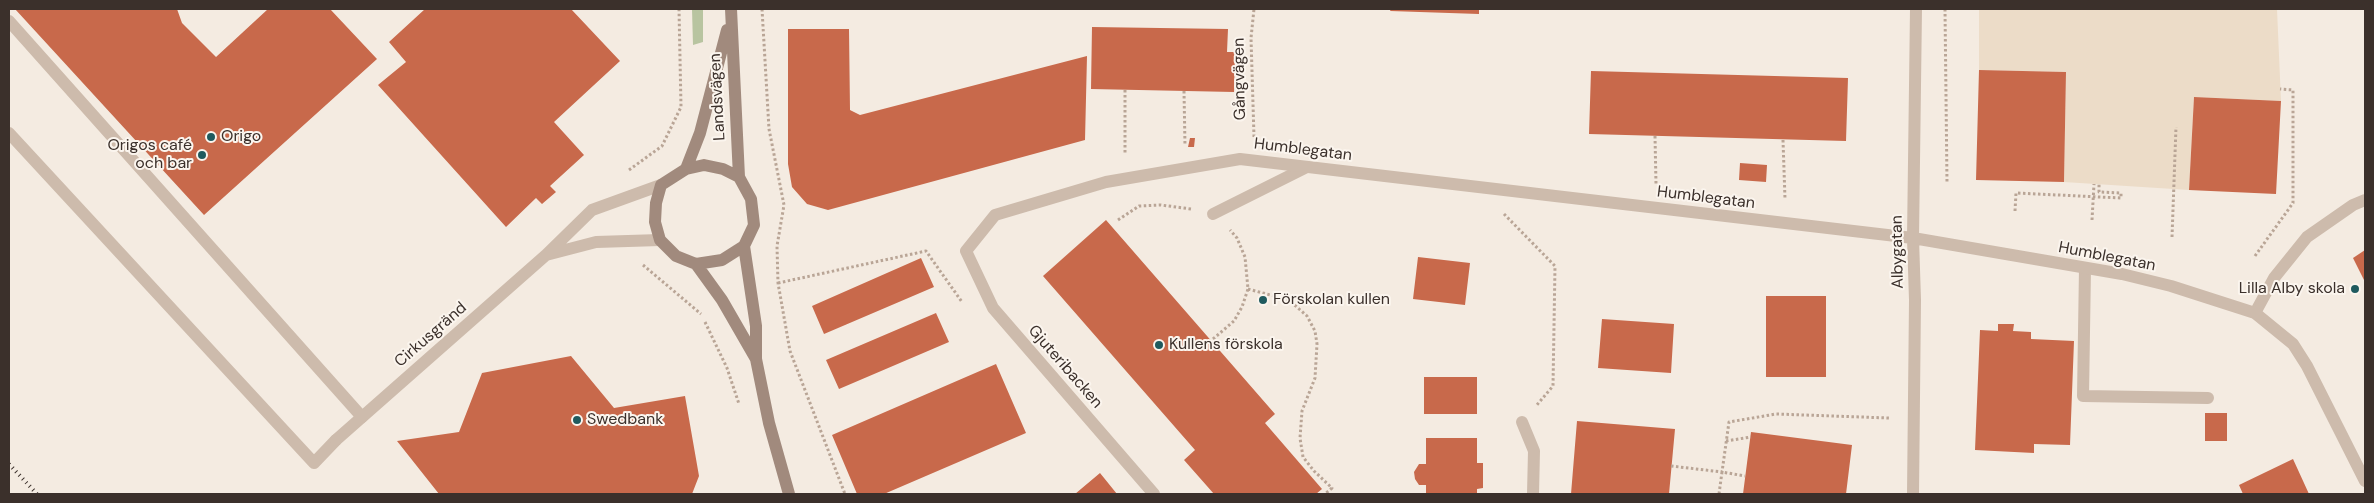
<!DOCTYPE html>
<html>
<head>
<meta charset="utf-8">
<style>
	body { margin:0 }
	#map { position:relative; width:2374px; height:503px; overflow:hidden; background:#f4ebe1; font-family:"DM Sans",sans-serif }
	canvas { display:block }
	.frame { position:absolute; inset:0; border:10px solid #3b302b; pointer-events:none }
</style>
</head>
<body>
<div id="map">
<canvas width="2374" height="503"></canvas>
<div class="frame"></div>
</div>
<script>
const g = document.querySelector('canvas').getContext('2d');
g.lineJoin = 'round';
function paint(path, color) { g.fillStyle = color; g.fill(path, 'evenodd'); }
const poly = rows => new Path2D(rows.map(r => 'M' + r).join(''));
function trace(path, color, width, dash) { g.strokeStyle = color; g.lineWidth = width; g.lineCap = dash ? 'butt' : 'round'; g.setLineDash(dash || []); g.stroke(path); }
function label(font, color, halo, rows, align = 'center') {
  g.font = font + ' "DM Sans",sans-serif'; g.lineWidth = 4; g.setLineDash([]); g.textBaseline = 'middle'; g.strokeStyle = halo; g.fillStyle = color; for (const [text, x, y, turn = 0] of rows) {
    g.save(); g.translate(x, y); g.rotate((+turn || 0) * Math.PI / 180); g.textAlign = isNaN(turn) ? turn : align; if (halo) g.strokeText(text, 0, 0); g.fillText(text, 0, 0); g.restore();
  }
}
paint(poly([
	[692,9,703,9,703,42,693,45]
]), '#b8c4a0');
paint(poly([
	[1979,9,2277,9,2281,101,2194,97,2189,190,2064,182,2066,72,1979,70]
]), '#ecdcc8');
paint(poly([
	[15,9,177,9,182,23,216,57,268,9,330,9,377,59,204,215],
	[425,9,571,9,620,61,554,122,584,155,550,186,556,192,542,204,536,198,506,227,378,85,406,62,389,42],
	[1391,9,1479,9,1479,14,1390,11],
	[1092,27,1228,29,1227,52,1235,52,1234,92,1091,89],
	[788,29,849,29,850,110,860,115,1087,56,1085,140,828,210,807,204,792,187,788,164],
	[1979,70,2066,72,2064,182,1976,180],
	[1591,71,1848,78,1846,141,1589,134],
	[2194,97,2281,101,2276,194,2189,190],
	[1190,138,1195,138,1194,147,1188,147],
	[1740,163,1767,165,1766,182,1739,180],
	[1106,220,1275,414,1265,423,1322,489,1316,494,1214,494,1184,460,1195,450,1043,276],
	[2365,250,2365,282,2353,258],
	[1418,257,1470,263,1465,305,1413,299],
	[921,258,934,287,824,334,812,306],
	[1766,296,1826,296,1826,377,1766,377],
	[936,313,949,342,839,389,826,360],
	[1602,319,1674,324,1671,373,1598,368],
	[1998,324,2014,324,2013,331,2031,332,2031,339,2074,341,2070,445,2034,444,2034,453,1975,450,1980,330,1998,331],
	[571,356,614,408,685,396,699,476,692,494,439,494,397,441,459,432,482,373],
	[996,364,1026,433,884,494,857,494,832,435],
	[1424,377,1477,377,1477,414,1424,414],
	[2205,413,2227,413,2227,441,2205,441],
	[1577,421,1675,429,1669,494,1571,494],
	[1751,432,1852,445,1846,494,1743,494],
	[1426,438,1477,438,1477,463,1483,463,1483,488,1477,489,1477,494,1426,494,1426,485,1419,485,1415,479,1414,472,1419,464,1426,464],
	[2293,459,2309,494,2243,494,2239,485],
	[1100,473,1117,494,1075,494]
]), '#c8694b');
trace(poly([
	[762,9,769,129,784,205,777,246,778,283,790,351,845,494],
	[1945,9,1947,183],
	[1125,90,1125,154],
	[1184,91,1185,146],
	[1655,136,1656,184],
	[1254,137,1251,38,1254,9],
	[1783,140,1785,199],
	[629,170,662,146,681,107,679,9],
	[2015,211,2016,193,2121,198,2121,193,2099,192,2099,184],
	[1504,214,1555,266,1553,386,1536,406],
	[1118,220,1139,206,1161,205,1191,209],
	[2092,220,2094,184],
	[2172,237,2176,127],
	[2255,256,2293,203,2293,90,2280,89],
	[643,265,701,314],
	[778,283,926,251,962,302],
	[1248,289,1289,300,1307,316,1315,331,1317,344,1315,378,1302,411,1300,438,1303,457,1314,471,1332,488,1325,494],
	[705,322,727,368,739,404],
	[1213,339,1234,321,1242,307,1248,289,1245,257,1237,238,1230,230],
	[1726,441,1751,437],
	[1671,466,1722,472,1729,422,1776,414,1889,418],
	[1719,494,1722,472,1745,476]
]), '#b9a596', 3, [2.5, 2.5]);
trace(poly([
	[9,21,362,417],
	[9,133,314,463,336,440],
	[1213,214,1307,167],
	[2085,268,2083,396,2208,398],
	[2255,313,2274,278,2307,237,2353,205,2365,200]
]), '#cdbbac', 12);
trace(poly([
	[660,240,596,242,546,255,592,210,661,185],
	[1522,422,1534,451,1533,494],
	[336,440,546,255],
	[1154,494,993,308,966,251,995,215,1106,182,1240,159,1913,238,2122,274,2171,286,2255,313,2293,344,2307,366,2365,481],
	[1913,494,1915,300,1913,238,1916,9]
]), '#cdbbac', 12);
trace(poly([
	[731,9,739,177,751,199,754,225,744,246,756,326,756,359,769,423,789,494],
	[686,169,700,133,727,30],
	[739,177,723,169,704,165,686,169,661,185,656,203,655,222,660,240,676,256,696,264,722,260,744,246],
	[696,264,722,300,756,359]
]), '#a18a7d', 12);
trace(poly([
	[9,464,37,494]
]), '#3b302b', 4, [1, 4]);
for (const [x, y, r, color] of [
	[211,137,5,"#1f5a5e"],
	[202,155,5,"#1f5a5e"],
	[2355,289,5,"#1f5a5e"],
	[1263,300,5,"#1f5a5e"],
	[1159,345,5,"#1f5a5e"],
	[577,420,5,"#1f5a5e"]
]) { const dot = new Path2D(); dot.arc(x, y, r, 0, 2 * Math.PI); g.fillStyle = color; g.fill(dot); trace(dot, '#fbf5ee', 2); }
label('16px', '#3b302b', '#fbf5ee', [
	["Gångvägen",1240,79,-91],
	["Landsvägen",718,97,-93],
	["Humblegatan",1303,150,7],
	["Humblegatan",1706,198,7],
	["Albygatan",1898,252,-91],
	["Humblegatan",2107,257,11],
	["Cirkusgränd",431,335,-41],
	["Gjuteribacken",1065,367,49]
]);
label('16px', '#3b302b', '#fbf5ee', [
	["Origo",221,137],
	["Origos café",192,146,"right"],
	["och bar",192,164,"right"],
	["Lilla Alby skola",2345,289,"right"],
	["Förskolan kullen",1273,300],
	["Kullens förskola",1169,345],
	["Swedbank",587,420]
], 'left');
</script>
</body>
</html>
